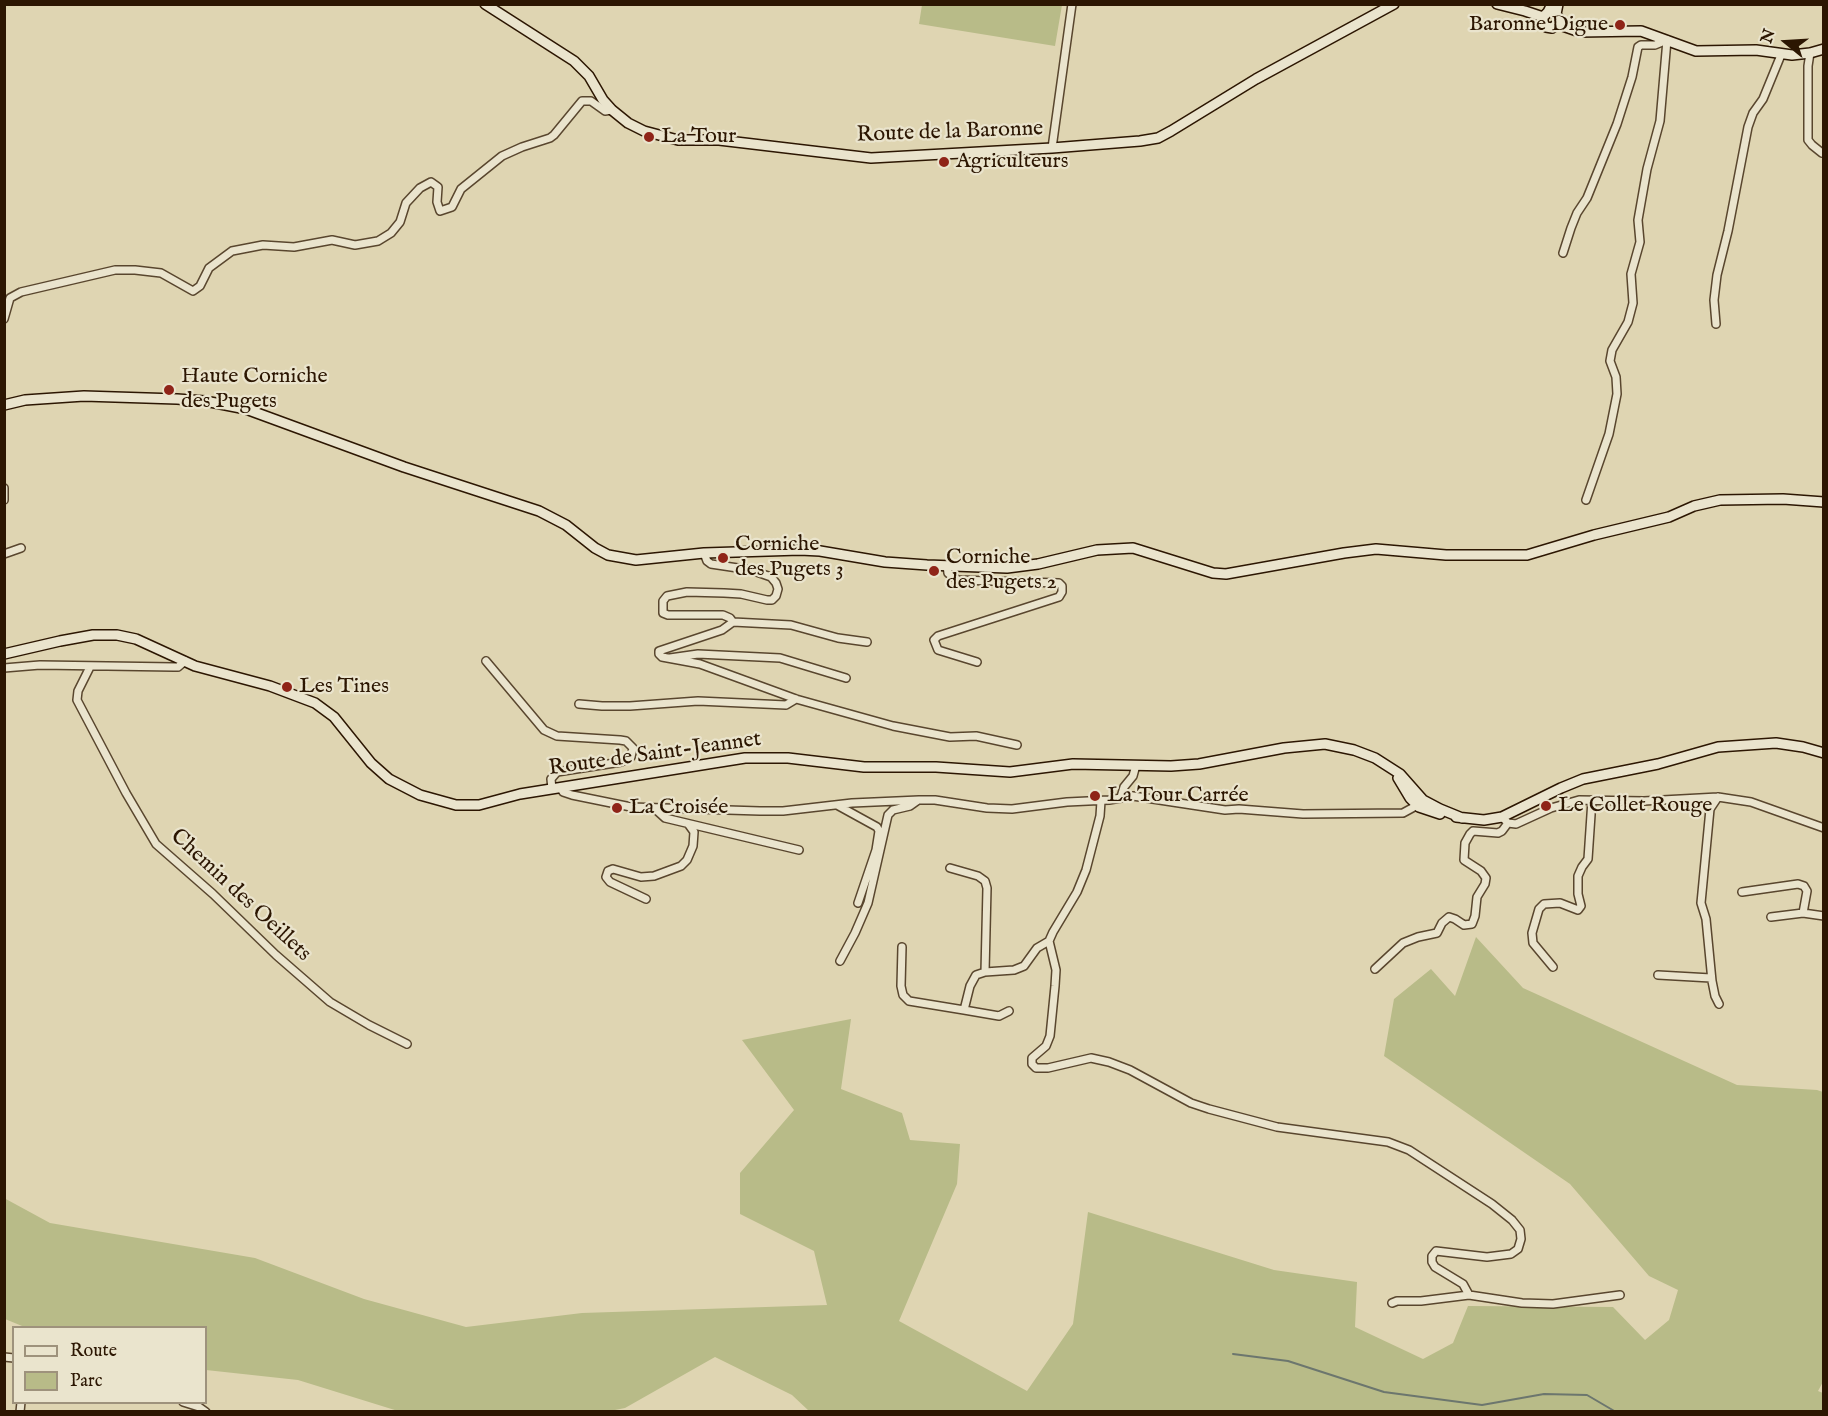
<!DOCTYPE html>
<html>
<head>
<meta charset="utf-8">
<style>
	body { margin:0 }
	#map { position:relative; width:1828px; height:1416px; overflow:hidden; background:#dfd5b2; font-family:"IM FELL English",serif }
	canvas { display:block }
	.frame { position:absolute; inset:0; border:6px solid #2c1602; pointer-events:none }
	.legend { position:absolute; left:12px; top:1326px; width:195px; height:78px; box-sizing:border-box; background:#eae4cd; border:2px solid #9e927c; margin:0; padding:8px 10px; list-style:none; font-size:18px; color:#2c1602 }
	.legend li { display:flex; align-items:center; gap:12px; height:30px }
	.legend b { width:30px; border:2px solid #9e927c }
	.north { position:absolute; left:1756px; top:12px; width:60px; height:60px; -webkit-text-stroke:4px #eae4cd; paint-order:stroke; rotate:288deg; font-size:16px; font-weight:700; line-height:24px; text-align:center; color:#2c1602 }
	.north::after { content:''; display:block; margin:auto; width:21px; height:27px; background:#2c1602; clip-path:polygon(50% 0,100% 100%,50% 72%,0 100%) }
</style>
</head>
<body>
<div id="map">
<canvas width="1828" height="1416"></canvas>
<div class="frame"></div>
<ul class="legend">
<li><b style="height:8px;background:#eae4cd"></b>Route</li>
<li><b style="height:16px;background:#b8bb88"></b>Parc</li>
</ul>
<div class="north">N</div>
</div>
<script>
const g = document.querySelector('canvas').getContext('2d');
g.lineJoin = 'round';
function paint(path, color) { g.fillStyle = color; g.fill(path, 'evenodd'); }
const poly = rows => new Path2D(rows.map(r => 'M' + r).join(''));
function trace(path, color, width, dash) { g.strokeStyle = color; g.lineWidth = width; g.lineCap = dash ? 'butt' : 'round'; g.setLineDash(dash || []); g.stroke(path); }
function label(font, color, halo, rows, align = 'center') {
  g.font = font + ' "IM FELL English",serif'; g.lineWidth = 4.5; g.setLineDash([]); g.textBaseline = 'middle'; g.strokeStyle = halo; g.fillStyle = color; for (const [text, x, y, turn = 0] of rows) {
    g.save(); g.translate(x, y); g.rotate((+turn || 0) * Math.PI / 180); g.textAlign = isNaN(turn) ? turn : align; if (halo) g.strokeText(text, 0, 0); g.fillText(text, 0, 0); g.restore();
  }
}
paint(poly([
	[922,5,922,4,1062,5,1055,46,919,24],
	[1476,937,1523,988,1737,1085,1817,1090,1823,1092,1824,1380,1818,1391,1823,1393,1823,1411,809,1411,792,1395,715,1357,625,1408,605,1412,398,1411,298,1380,206,1370,206,1328,27,1328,5,1319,4,1198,50,1223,255,1258,364,1299,466,1327,582,1313,827,1305,814,1251,740,1214,740,1173,794,1110,742,1040,851,1019,841,1089,902,1113,910,1140,960,1144,957,1184,899,1321,1027,1391,1073,1324,1088,1212,1274,1270,1357,1282,1355,1327,1423,1359,1453,1343,1468,1306,1613,1307,1645,1340,1669,1320,1678,1290,1649,1276,1570,1184,1384,1056,1394,999,1431,969,1455,996]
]), '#b8bb88');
trace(poly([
	[1233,1354,1288,1361,1384,1392,1482,1405,1544,1394,1587,1395,1616,1412]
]), '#6c766e', 2);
const street = poly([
	[1810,53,1808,66,1808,140,1812,145,1822,153],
	[1052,148,1072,4],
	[1563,253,1571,228,1577,213,1587,198,1617,124,1632,77,1638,47,1641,45,1655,45,1667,40,1660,121,1647,169,1638,220,1640,242,1631,274,1633,303,1628,322,1612,350,1610,361,1616,377,1617,394,1609,434,1586,500],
	[4,319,10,298,21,292,115,270,135,270,161,273,193,291,200,286,209,268,232,251,263,245,294,247,332,240,355,245,378,241,391,233,400,222,406,203,420,188,431,182,438,187,437,202,440,211,452,207,461,189,502,156,522,147,550,138,554,135,582,101,591,101,605,111,612,110],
	[1716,324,1714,300,1717,275,1728,231,1748,127,1753,113,1763,99,1781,55],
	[4,488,4,500],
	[704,553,707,561,711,564,751,570,771,577,776,583,778,589,776,596,772,600,767,600,741,594,724,593,687,592,667,596,663,601,663,613,668,615,723,615,730,618,733,622,722,630,659,651,659,654,662,657,700,664,796,699,893,726,950,737,976,736,1017,745],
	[4,554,21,548],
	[947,566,948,573,953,577,958,580,1059,583,1062,586,1062,592,1059,597,938,636,934,640,938,650,977,662],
	[733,622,791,625,838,638,867,642],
	[670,658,698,654,780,658,846,678],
	[486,661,544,730,557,736,620,740,626,741,633,748,631,757,621,762,557,772,551,779,552,789],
	[90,667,78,691,77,700,126,793,156,844,213,894,276,955,330,1002,369,1025,407,1044],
	[4,668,40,665,174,667,178,667,185,661],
	[579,704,602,706,630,706,698,701,786,705,796,699],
	[561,788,563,792,572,795,631,807,760,811,783,811,852,803,919,800,935,800,987,808,1012,809,1067,802,1109,800,1133,796,1225,810,1239,809,1303,814,1403,813,1414,807,1417,799],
	[1121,797,1124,787,1133,776,1136,765],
	[1718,797,1710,809,1701,903,1706,919,1712,981,1715,996,1719,1004],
	[1101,801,1100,816,1086,870,1077,892,1053,932,1049,941,1056,970,1055,986,1050,1036,1046,1046,1032,1058,1032,1064,1036,1068,1048,1068,1091,1058,1109,1062,1130,1070,1191,1103,1209,1109,1277,1127,1388,1142,1409,1150,1492,1204,1512,1220,1520,1230,1521,1239,1518,1249,1511,1254,1487,1257,1436,1251,1432,1256,1432,1262,1435,1267,1463,1284,1469,1295],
	[837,805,877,827,879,831,876,850,858,903],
	[654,808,665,818,799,850],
	[1502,817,1508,823,1516,824,1551,808,1579,800,1644,801,1718,797,1751,802,1824,828],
	[950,868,978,876,985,881,987,888,985,972],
	[1742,892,1798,884,1804,886,1807,891,1803,913],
	[646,899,610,882,606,877,608,871,613,869,641,877,654,876,681,866,687,860,693,846,694,832,689,825],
	[1771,917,1803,913,1824,916],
	[902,947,901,986,903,995,909,1001,964,1010,970,986,976,975,985,972,1014,970,1024,966,1037,948,1049,941],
	[840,961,855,933,868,903,888,815,893,810,910,806,917,801],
	[1553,967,1533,943,1532,933,1539,909,1544,904,1560,903,1578,910,1581,906,1578,894,1578,876,1582,867,1588,859,1592,800],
	[1375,969,1403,943,1418,937,1437,933,1442,923,1449,917,1455,919,1464,925,1472,924,1475,916,1477,897,1485,884,1486,878,1481,871,1464,860,1465,843,1470,834,1473,831,1498,833,1502,831,1508,823],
	[1658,975,1711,978],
	[964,1010,999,1016,1009,1011],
	[1392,1303,1397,1301,1421,1301,1469,1295,1522,1303,1553,1304,1620,1295],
	[4,1357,14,1358],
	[183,1402,199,1407,206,1412],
	[20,1412,21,1402]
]);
const secondary = poly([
	[485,4,574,61,589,76,603,100,612,110,628,123,644,131,678,140,719,140,871,158,1052,148,1140,141,1158,138,1171,131,1256,79,1394,4],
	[1497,4,1525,11,1543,17],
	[1543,17,1543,23,1546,27,1552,28,1557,24],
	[1543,17,1548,12,1552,4],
	[1557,24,1580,32,1641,31,1696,51,1756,50,1792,55,1810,53,1824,49],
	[1557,24,1559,19,1556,14,1558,4],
	[4,405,25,400,84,396,177,399,205,401,246,409,404,467,539,511,566,525,595,548,608,555,636,560,704,553,800,550,820,551,885,562,927,565,1007,568,1038,564,1097,550,1133,548,1213,573,1226,574,1344,553,1376,549,1446,555,1527,555,1594,535,1669,517,1694,506,1720,500,1783,499,1824,502],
	[4,654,60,641,93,635,117,635,136,639,195,666,270,686,315,703,334,717,371,763,389,779,420,795,456,805,479,805,520,794,745,758,788,758,864,767,936,767,1010,772,1073,764,1171,766,1199,764,1284,748,1325,744,1354,750,1375,758,1400,774,1423,800,1440,809,1462,818],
	[1398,778,1410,798,1419,807,1440,814],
	[1456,817,1484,820,1502,817,1561,788,1583,779,1658,764,1718,747,1776,743,1803,747,1824,753]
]);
trace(street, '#59462e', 10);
trace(secondary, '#2c1602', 12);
trace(street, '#eae4cd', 7);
trace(secondary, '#eae4cd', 9);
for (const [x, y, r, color] of [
	[1620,25,6,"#8f2418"],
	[649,137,6,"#8f2418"],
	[944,162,6,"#8f2418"],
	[169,390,6,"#8f2418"],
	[723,558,6,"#8f2418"],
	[934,571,6,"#8f2418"],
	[287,687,6,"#8f2418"],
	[1095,796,6,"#8f2418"],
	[1546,806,6,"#8f2418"],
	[617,808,6,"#8f2418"]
]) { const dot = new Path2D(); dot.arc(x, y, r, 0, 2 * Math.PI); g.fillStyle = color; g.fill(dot); trace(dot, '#eae4cd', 2); }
label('22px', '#2c1602', '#eae4cd', [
	["Baronne Digue",1608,25,"right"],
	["La Tour",661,137],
	["Agriculteurs",956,162],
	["Haute Corniche",181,377],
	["des Pugets",181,402],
	["Corniche",735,545],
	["des Pugets 3",735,570],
	["Corniche",946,558],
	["des Pugets 2",946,583],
	["Les Tines",299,687],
	["La Tour Carrée",1107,796],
	["Le Collet Rouge",1558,806],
	["La Croisée",629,808]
], 'left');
label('22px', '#2c1602', '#eae4cd', [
	["Route de la Baronne",950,133,-2],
	["Route de Saint-Jeannet",655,755,-8],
	["Chemin des Oeillets",240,896,43]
]);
</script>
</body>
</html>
